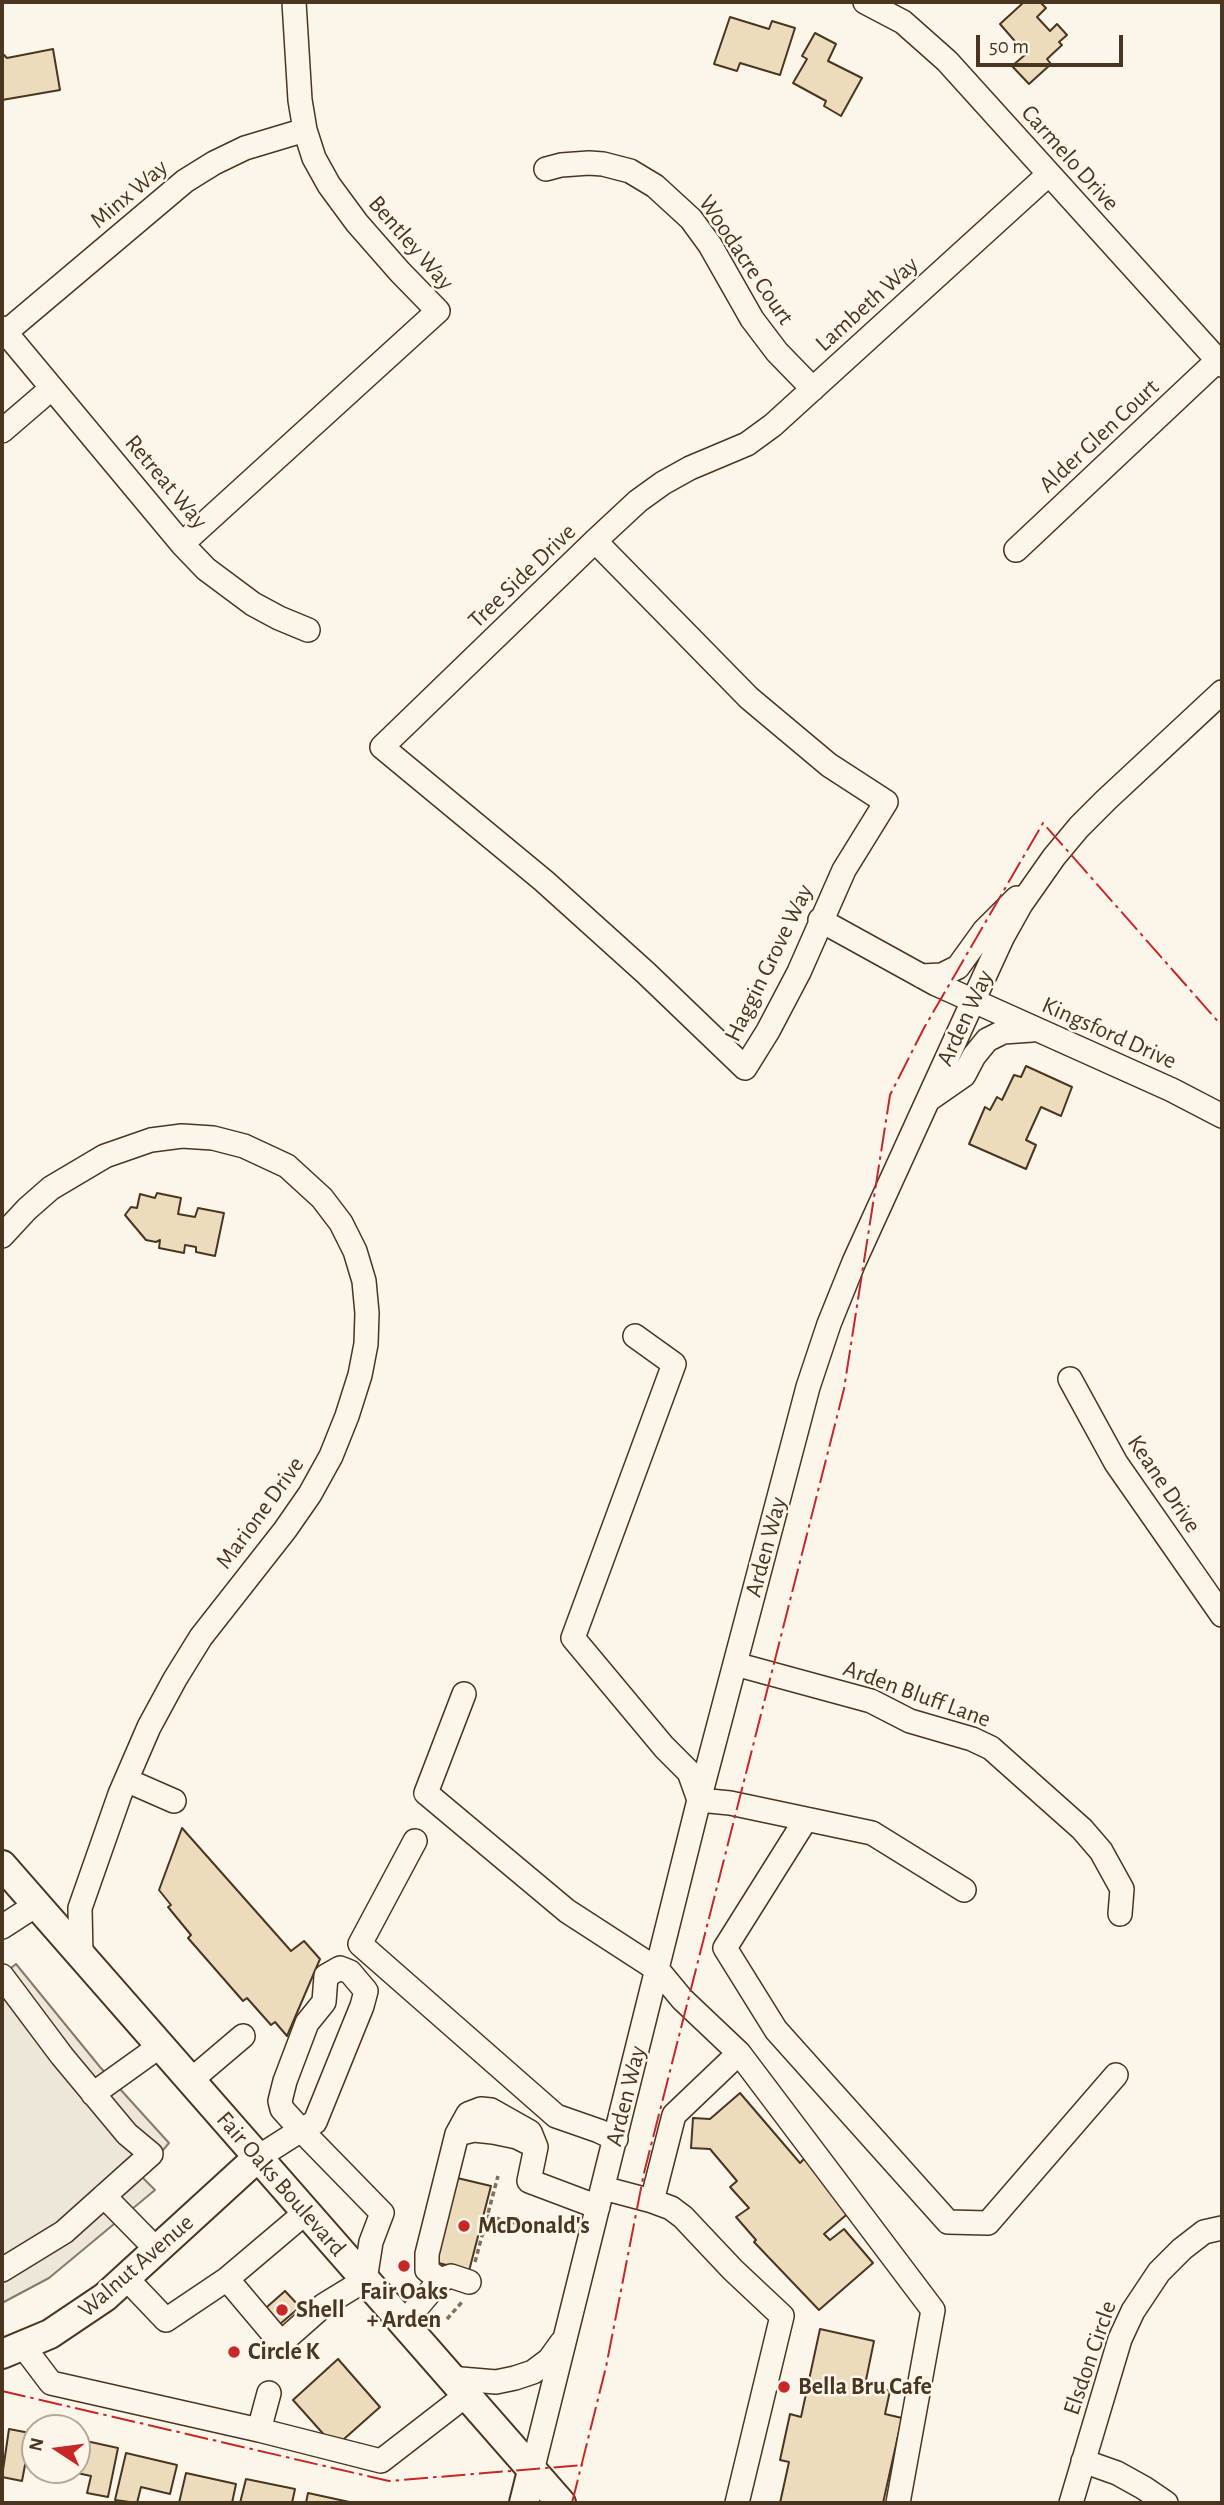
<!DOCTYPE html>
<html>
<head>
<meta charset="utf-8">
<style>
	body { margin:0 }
	#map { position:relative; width:1224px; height:2505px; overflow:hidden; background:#fbf6e9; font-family:"Alegreya Sans",sans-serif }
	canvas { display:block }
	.frame { position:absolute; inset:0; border:4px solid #4a3520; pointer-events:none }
	.north { position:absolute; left:21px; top:2414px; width:70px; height:70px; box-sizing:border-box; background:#fbf6e9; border:2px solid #b4a999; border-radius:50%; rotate:283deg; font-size:19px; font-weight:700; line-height:28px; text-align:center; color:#4a3520 }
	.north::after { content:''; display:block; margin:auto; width:24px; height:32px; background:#c62828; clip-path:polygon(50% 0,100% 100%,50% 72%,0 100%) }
	.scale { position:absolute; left:976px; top:35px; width:147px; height:32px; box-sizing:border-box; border:4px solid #4a3520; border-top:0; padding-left:9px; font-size:21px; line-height:24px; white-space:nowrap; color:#4a3520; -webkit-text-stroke:5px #fbf6e9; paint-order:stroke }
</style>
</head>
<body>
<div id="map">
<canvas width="1224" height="2505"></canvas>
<div class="frame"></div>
<div class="north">N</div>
<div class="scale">50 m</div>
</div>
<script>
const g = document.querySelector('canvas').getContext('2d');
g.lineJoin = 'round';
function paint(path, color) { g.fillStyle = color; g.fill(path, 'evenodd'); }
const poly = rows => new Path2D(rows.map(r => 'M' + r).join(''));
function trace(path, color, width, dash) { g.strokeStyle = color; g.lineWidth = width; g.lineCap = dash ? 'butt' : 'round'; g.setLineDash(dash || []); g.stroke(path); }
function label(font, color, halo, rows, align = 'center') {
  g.font = font + ' "Alegreya Sans",sans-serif'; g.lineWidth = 5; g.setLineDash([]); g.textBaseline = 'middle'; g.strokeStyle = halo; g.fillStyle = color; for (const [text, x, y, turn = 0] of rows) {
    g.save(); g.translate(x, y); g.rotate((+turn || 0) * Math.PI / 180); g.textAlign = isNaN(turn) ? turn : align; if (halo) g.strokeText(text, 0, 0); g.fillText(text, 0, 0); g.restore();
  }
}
const parking = poly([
	[16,1964,100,2067,169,2143,141,2176,155,2190,49,2278,2,2303,2,1975,16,1964]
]);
paint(parking, '#ede7d9');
trace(parking, '#887966', 2);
const building = poly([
	[1024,2,1040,2,1046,8,1037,17,1050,31,1057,24,1067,35,1059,42,1062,45,1047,59,1051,64,1029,84,1012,66,1026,54,1000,24,1024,2],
	[730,17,769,29,772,21,795,28,780,75,740,63,737,71,714,64,730,17],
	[815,33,836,44,828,61,862,78,841,116,824,106,826,101,793,83,807,59,802,56,815,33],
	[53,49,60,90,2,100,2,53,7,58,53,49],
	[1026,1066,1072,1087,1061,1116,1041,1107,1026,1140,1036,1145,1026,1169,969,1144,985,1107,990,1110,997,1097,1002,1100,1014,1075,1021,1077,1026,1066],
	[157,1193,181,1198,178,1214,195,1217,198,1208,224,1213,215,1256,196,1252,196,1247,185,1245,184,1253,159,1248,160,1240,156,1242,146,1240,125,1215,131,1207,137,1208,140,1194,155,1198,157,1193],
	[182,1828,291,1951,304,1941,320,1959,287,2036,275,2022,271,2025,247,1998,243,2001,188,1938,191,1935,168,1907,171,1905,159,1890,182,1828],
	[740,2093,800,2163,806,2157,852,2210,824,2234,830,2240,844,2229,873,2263,819,2310,754,2242,756,2240,736,2217,749,2208,730,2187,737,2181,710,2149,691,2148,693,2118,710,2119,740,2093],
	[453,2177,491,2186,469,2271,431,2261,453,2177],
	[285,2291,300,2307,273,2330,259,2314,285,2291],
	[820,2329,874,2341,865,2385,890,2391,885,2414,902,2418,883,2503,780,2503,789,2462,780,2460,790,2414,801,2417,820,2329],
	[338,2359,380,2407,335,2447,293,2400,338,2359],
	[9,2429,35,2434,35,2467,25,2465,22,2481,2,2477,9,2429],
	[77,2439,118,2448,108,2497,87,2493,91,2476,77,2473,77,2439],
	[126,2453,177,2465,170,2494,141,2487,137,2503,115,2500,126,2453],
	[186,2473,236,2484,232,2503,179,2503,186,2473],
	[246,2479,295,2489,292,2503,240,2503,246,2479],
	[308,2493,354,2503,306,2503,308,2493]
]);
paint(building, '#ecdcbc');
trace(building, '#4a3520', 2);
const minor = poly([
	[865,2,903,22,947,61,1222,365],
	[546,169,561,165,589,163,603,164,630,171,655,186,691,219,710,245,752,319,777,352,813,389],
	[2,328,182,544,206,569,253,604,279,618,308,630],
	[6,332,185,181,214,163,245,148,305,130],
	[2,431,52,388],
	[595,541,749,698,829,765,886,802,844,870,799,972,768,1031,745,1068,646,973,544,881,382,747,595,541,638,501,663,483,690,468,747,444,773,425,1049,174],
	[182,544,438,311,400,272,357,223,329,185,314,158,305,130,300,100,294,2],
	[1016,550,1218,360],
	[820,920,936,984,1172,1090,1222,1116],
	[921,976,942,975,958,967,984,931,1017,898],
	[928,1100,964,1075,974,1056,987,1040,1003,1032,1032,1030],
	[2,1236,27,1209,51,1188,105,1156,151,1140,182,1136,213,1138,244,1146,287,1166,322,1198,341,1223,355,1251,364,1281,367,1313,366,1344,360,1375,347,1416,331,1456,310,1494,285,1530,201,1637,175,1679,149,1727,120,1794,80,1908,81,1956],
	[635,1336,674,1364,573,1638,664,1747,689,1772,699,1800,730,1803,872,1833,964,1890],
	[1070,1379,1116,1463,1222,1615],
	[735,1664,871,1701,910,1721,972,1739,991,1748,1082,1829,1101,1851,1122,1889,1120,1914],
	[464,1694,426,1793,567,1911,658,1970,682,1999,739,2053,933,2310,898,2503],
	[126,1780,174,1801],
	[806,1819,725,1948,776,2030,948,2222,988,2223,1116,2075],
	[415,1841,360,1944,556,2116,599,2131,616,2139],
	[2,1927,36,1905],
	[2,1976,62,2056,127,2134,151,2154,64,2232,2,2270],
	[190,2081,243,2036],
	[93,2094,160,2046],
	[457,2134,474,2130,493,2132,517,2137,527,2142],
	[603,2188,652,2201,671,2208,683,2217,733,2270,782,2316,737,2503],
	[104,2196,157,2250],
	[652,2201,674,2115,739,2053],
	[127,2279,166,2320,227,2279,305,2213],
	[227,2279,281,2343,324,2305,365,2280,371,2242,382,2213,301,2130,282,2109,280,2101,285,2081,307,2023,324,2002,326,1976,340,1968,350,1972,366,1991,362,2006,315,2122,301,2130,257,2158],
	[440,2280,427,2270,427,2254,457,2134,468,2114,481,2109,491,2110,530,2132,536,2147,529,2181,598,2207],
	[403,2324,440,2280,451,2276,469,2282],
	[23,2346,51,2383,259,2430,269,2393],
	[449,2378,496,2382,515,2378,533,2372,549,2360,562,2342],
	[259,2430,381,2461,465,2396],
	[1083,2461,1117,2473,1144,2488,1166,2503],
	[532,2471,699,1800,808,1387,829,1324,854,1262,963,1023,1002,938,1021,904,1054,857,1079,827,1106,800,1222,692],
	[1071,2503,1120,2339,1133,2311,1159,2272,1182,2249,1204,2232,1222,2228]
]);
const major = poly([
	[2,1865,561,2503],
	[2,2354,50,2334,105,2297,257,2158],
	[524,2503,532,2471]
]);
trace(minor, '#4a3520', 26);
trace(major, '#4a3520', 32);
trace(poly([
	[487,2216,555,2233],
	[475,2262,498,2176],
	[447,2319,462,2302]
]), '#7f6f5c', 3.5, [5, 3.5]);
trace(minor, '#fbf6e9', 23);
trace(major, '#fbf6e9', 28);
trace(poly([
	[2,2391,389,2481,583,2465],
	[572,2503,606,2367,644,2173,844,1389,890,1095,924,1028,1043,823,1222,1026]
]), '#c62828', 2, [24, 5, 3.5, 5]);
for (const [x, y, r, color] of [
	[464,2226,7,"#c62828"],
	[404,2266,7,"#c62828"],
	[282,2310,7,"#c62828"],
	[234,2352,7,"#c62828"],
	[784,2387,7,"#c62828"]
]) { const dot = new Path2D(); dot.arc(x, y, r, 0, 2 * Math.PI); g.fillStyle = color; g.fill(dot); trace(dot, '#fbf6e9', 2.5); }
label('24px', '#4a3520', '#fbf6e9', [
	["Carmelo Drive",1070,158,48],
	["Minx Way",129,194,-40],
	["Bentley Way",411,243,49],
	["Woodacre Court",746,260,56],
	["Lambeth Way",867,304,-42],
	["Alder Glen Court",1099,436,-43],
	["Retreat Way",166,482,50],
	["Tree Side Drive",522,576,-44],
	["Haggin Grove Way",769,963,-64],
	["Arden Way",965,1018,-65],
	["Kingsford Drive",1109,1033,24],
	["Keane Drive",1164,1484,56],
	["Marione Drive",260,1513,-54],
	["Arden Way",766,1547,-75],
	["Arden Bluff Lane",917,1694,20],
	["Arden Way",626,2096,-76],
	["Fair Oaks Boulevard",281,2184,49],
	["Walnut Avenue",136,2266,-41],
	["Elsdon Circle",1090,2358,-71]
]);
label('bold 24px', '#4a3520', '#fbf6e9', [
	["McDonald's",478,2226],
	["Fair Oaks",404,2292,"center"],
	["+ Arden",404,2320,"center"],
	["Shell",296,2310],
	["Circle K",248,2352],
	["Bella Bru Cafe",798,2387]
], 'left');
</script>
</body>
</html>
